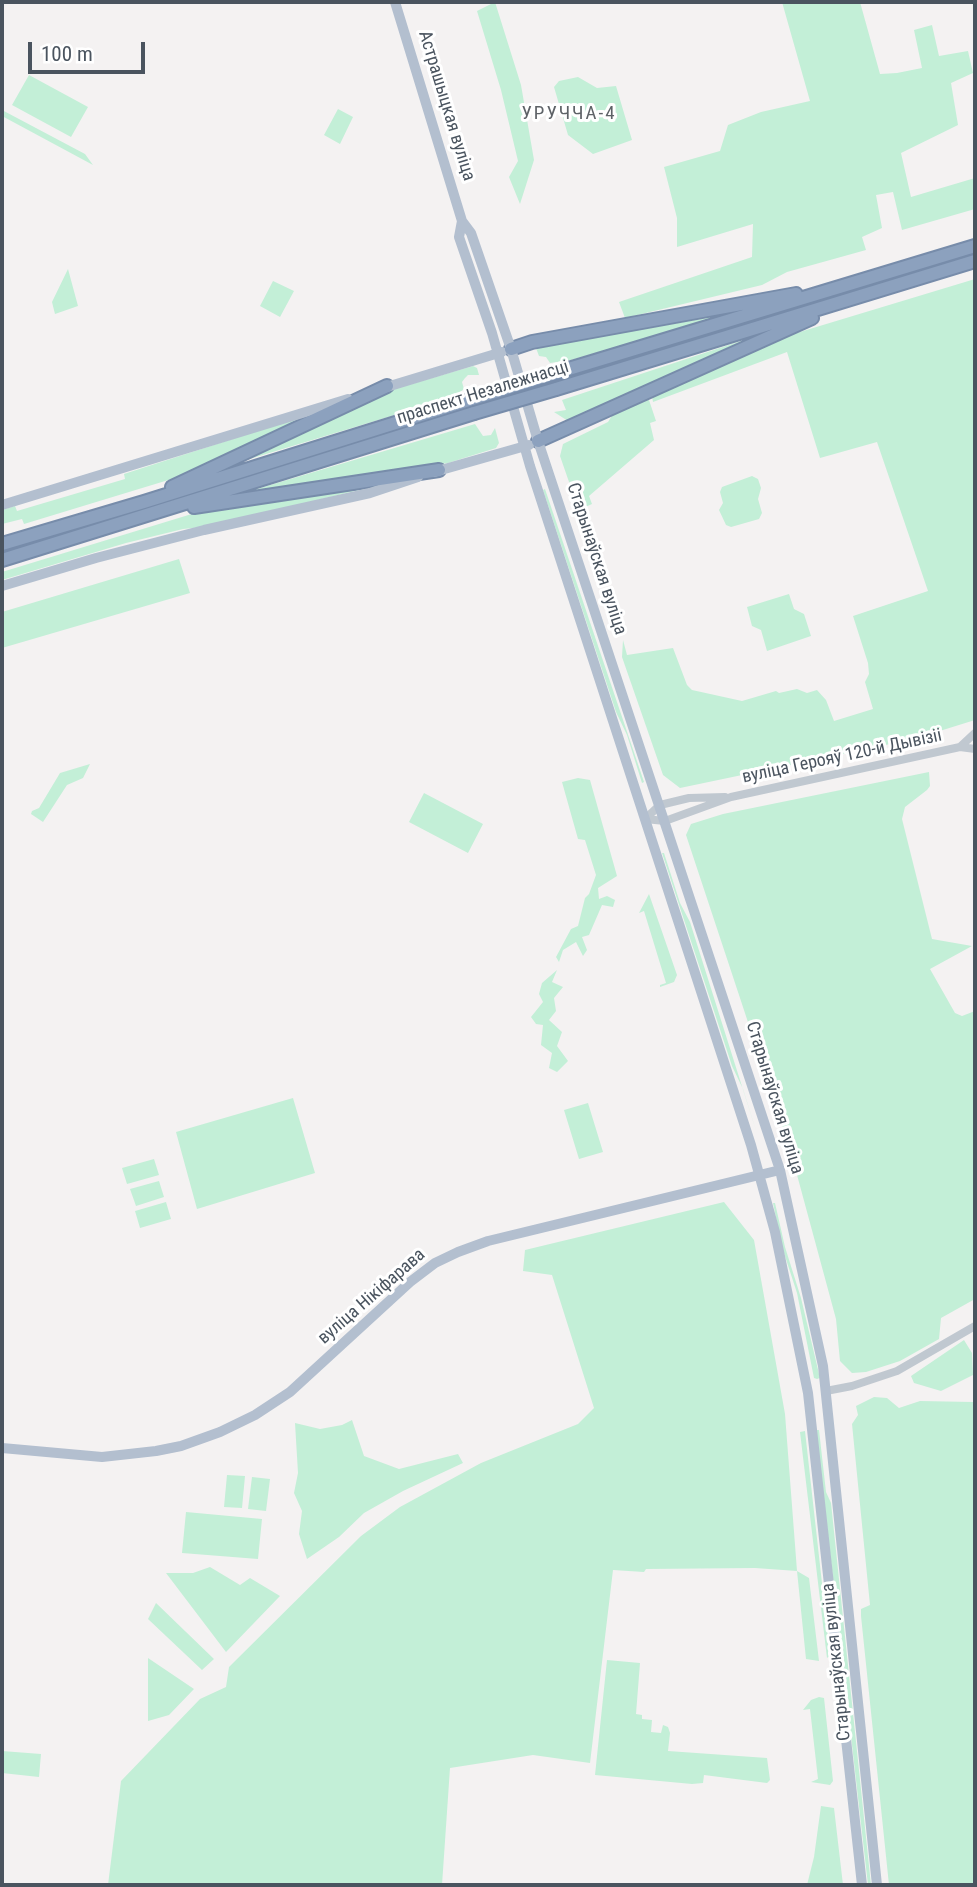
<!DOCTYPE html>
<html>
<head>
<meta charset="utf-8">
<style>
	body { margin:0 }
	#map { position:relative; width:977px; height:1887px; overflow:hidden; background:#f4f2f2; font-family:"Roboto Condensed",sans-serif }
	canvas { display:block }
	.frame { position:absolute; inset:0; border:4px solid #4a545f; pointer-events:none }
	.scale { position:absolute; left:28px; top:42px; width:117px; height:32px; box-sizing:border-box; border:4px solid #4a545f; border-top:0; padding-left:9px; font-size:21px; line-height:24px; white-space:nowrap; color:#4a545f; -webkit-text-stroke:5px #fff; paint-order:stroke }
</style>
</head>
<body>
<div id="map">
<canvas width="977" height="1887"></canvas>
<div class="frame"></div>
<div class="scale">100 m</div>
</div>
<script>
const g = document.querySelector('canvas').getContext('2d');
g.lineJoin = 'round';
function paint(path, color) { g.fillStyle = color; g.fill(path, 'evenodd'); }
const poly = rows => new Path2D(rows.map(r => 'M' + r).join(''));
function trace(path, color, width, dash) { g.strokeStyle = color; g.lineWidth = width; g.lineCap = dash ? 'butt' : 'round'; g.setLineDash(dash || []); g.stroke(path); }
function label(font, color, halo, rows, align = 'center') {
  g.font = font + ' "Roboto Condensed",sans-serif'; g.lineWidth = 6; g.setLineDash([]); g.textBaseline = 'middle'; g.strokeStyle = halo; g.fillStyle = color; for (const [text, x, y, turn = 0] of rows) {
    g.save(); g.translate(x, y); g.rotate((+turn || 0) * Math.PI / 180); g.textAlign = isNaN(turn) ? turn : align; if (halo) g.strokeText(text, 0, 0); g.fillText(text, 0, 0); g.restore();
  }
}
paint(poly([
	[495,2,521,85,534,160,520,204,509,177,518,161,501,90,477,11],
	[782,2,860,2,880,74,897,73,922,68,914,30,932,25,939,56,968,51,973,73,951,83,958,125,901,153,911,197,975,178,975,209,902,230,893,192,876,195,882,228,862,237,866,250,787,272,762,285,625,318,619,302,752,257,753,224,677,247,677,218,664,167,720,151,728,125,761,112,810,101],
	[29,75,88,107,71,137,12,105],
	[578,77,597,88,616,86,632,140,593,154,568,135,554,87,559,81],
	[338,109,353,117,340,144,324,135],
	[2,110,85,154,93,165,2,116],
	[68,269,78,306,55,314,52,302],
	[975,279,975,720,914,739,680,788,663,775,622,657,623,640,627,655,673,648,687,685,692,690,742,701,776,691,779,693,797,689,807,693,817,690,826,700,834,721,873,709,865,682,869,674,868,663,853,616,928,591,877,442,820,458,787,352,653,402,652,396,780,338],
	[273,281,294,291,280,317,260,306],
	[740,312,571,360,550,363,546,357,539,356,536,348],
	[765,333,568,421,554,412,566,410,562,400],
	[473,366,477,368,479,375,468,375,465,378,462,382,464,389,454,397,210,471,381,393],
	[648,397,656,421,650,423,654,440,589,496,592,504,583,508,577,505,560,456,563,444,608,422,615,411],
	[319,411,175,478,24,524,22,519,2,524,2,510,15,506,17,511,125,479,124,474],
	[475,424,483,436,491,435,495,428,499,443,496,448,448,463,240,494],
	[752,476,758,479,761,488,758,499,762,513,759,519,731,527,726,525,719,510,723,503,720,492,722,487],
	[381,485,203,527,183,529,126,543,2,580,2,572,195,513],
	[545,489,644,782,642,783,627,735,616,712,543,490],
	[179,559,190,593,2,648,2,612],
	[789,594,794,609,804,614,811,636,767,651,761,630,752,626,747,607],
	[90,764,83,778,67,785,43,822,31,814,32,811,39,808,60,773],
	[929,772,930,786,927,790,905,807,902,819,932,939,972,946,930,969,955,1013,962,1016,975,1011,975,1299,941,1318,939,1339,900,1361,866,1372,852,1373,840,1361,836,1319,790,1149,686,835,691,824,723,814],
	[578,778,590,780,617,876,598,888,599,899,607,896,615,900,613,907,602,905,589,935,582,937,587,950,583,956,576,942,563,950,559,962,556,957,571,929,578,926,585,898,589,894,596,875,585,840,578,839,562,782],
	[424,793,483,824,468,853,409,822],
	[662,853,664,853,680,903,690,922,758,1137,743,1089,732,1066],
	[649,894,677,975,674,982,660,987,660,985,666,983,644,911,639,913],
	[557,970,552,982,563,987,554,998,556,1011,549,1020,562,1032,557,1046,568,1061,557,1072,549,1068,552,1053,541,1045,543,1025,536,1024,531,1017,543,1002,539,994,542,983],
	[293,1098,315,1173,197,1209,176,1132],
	[588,1103,603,1152,579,1159,564,1110],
	[154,1159,159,1175,127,1184,122,1168],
	[159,1181,164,1197,136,1206,130,1189],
	[166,1202,171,1219,140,1228,135,1211],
	[724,1202,754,1240,785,1414,797,1571,809,1578,819,1661,806,1659,797,1571,755,1568,646,1569,644,1572,613,1570,590,1763,533,1755,450,1768,442,1885,108,1885,121,1781,200,1699,226,1687,229,1667,361,1536,400,1507,481,1463,578,1424,594,1408,552,1275,523,1271,525,1250],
	[773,1203,775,1203,785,1247,801,1298,820,1378,817,1379,814,1378,797,1293,782,1247],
	[964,1340,972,1353,973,1375,941,1391,914,1383,911,1376],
	[874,1397,887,1398,899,1408,920,1401,973,1402,975,1457,975,1885,889,1885,861,1616,861,1609,870,1605,852,1424,858,1415,856,1406],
	[352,1420,364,1456,399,1469,458,1454,463,1463,403,1491,364,1513,339,1537,307,1559,299,1534,302,1511,294,1493,298,1473,295,1423,320,1429,342,1425],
	[816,1430,819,1430,826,1492,831,1503,871,1885,868,1885],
	[805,1431,830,1655,827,1658,800,1432],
	[227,1475,245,1476,242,1508,224,1507],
	[252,1477,270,1479,266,1511,248,1509],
	[186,1512,262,1519,258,1559,182,1553],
	[210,1567,240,1585,250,1578,280,1596,226,1652,166,1573,193,1573],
	[156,1603,214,1659,202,1670,148,1619],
	[148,1658,194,1689,169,1715,148,1721],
	[607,1660,640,1663,636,1714,642,1715,642,1719,652,1720,651,1732,661,1733,663,1725,668,1727,670,1733,668,1751,767,1758,770,1780,767,1783,704,1775,703,1783,692,1784,595,1775],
	[819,1697,824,1698,833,1781,830,1785,811,1782,818,1779,810,1709,803,1710,811,1700],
	[2,1751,41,1754,39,1777,2,1773],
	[821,1806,834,1808,843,1885,807,1885,814,1857]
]), '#c3efd7');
const highway = poly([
	[511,349,532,342,796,294],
	[552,374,975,246],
	[556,389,975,261],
	[538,441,812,318],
	[172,487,387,386],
	[194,507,439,470],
	[2,544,144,502,472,399],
	[2,560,474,413]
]);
trace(highway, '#778caa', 16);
trace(poly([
	[960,747,975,733],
	[645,819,665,821,731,797,960,747,975,749],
	[645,819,660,805,689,798,725,797],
	[826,1391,852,1386,897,1371,975,1326]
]), '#c0c8d0', 8);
trace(poly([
	[395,2,462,221,471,233,511,349,538,441,780,1170,823,1366,877,1885],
	[462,221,459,237,492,333,530,466,751,1145,775,1232,808,1393,862,1885],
	[380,389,502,352],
	[434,472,529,445],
	[2,505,348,399],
	[2,586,96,558,204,530,370,493,418,477],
	[2,1448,102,1457,156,1451,181,1446,220,1432,255,1415,290,1392,410,1282,435,1263,458,1252,488,1241,780,1170]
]), '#b3bfcf', 10);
trace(highway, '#8ca1be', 12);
const highwayBridge = poly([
	[472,399,552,374],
	[474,413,556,389]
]);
trace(highwayBridge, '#778caa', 16, []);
trace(highwayBridge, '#8ca1be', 12);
label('18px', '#4a545f', '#fff', [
	["Астрашыцкая вуліца",446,106,73],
	["праспект Незалежнасці",483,393,-17],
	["Старынаўская вуліца",596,559,72],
	["вуліца Герояў 120-й Дывізіі",842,757,-12],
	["Старынаўская вуліца",774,1098,73],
	["вуліца Нікіфарава",372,1297,-41],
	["Старынаўская вуліца",837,1662,-96]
]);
g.letterSpacing = '2px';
label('19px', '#5e6267', '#fff', [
	["УРУЧЧА-4",569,114]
]);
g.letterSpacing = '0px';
</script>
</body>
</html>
